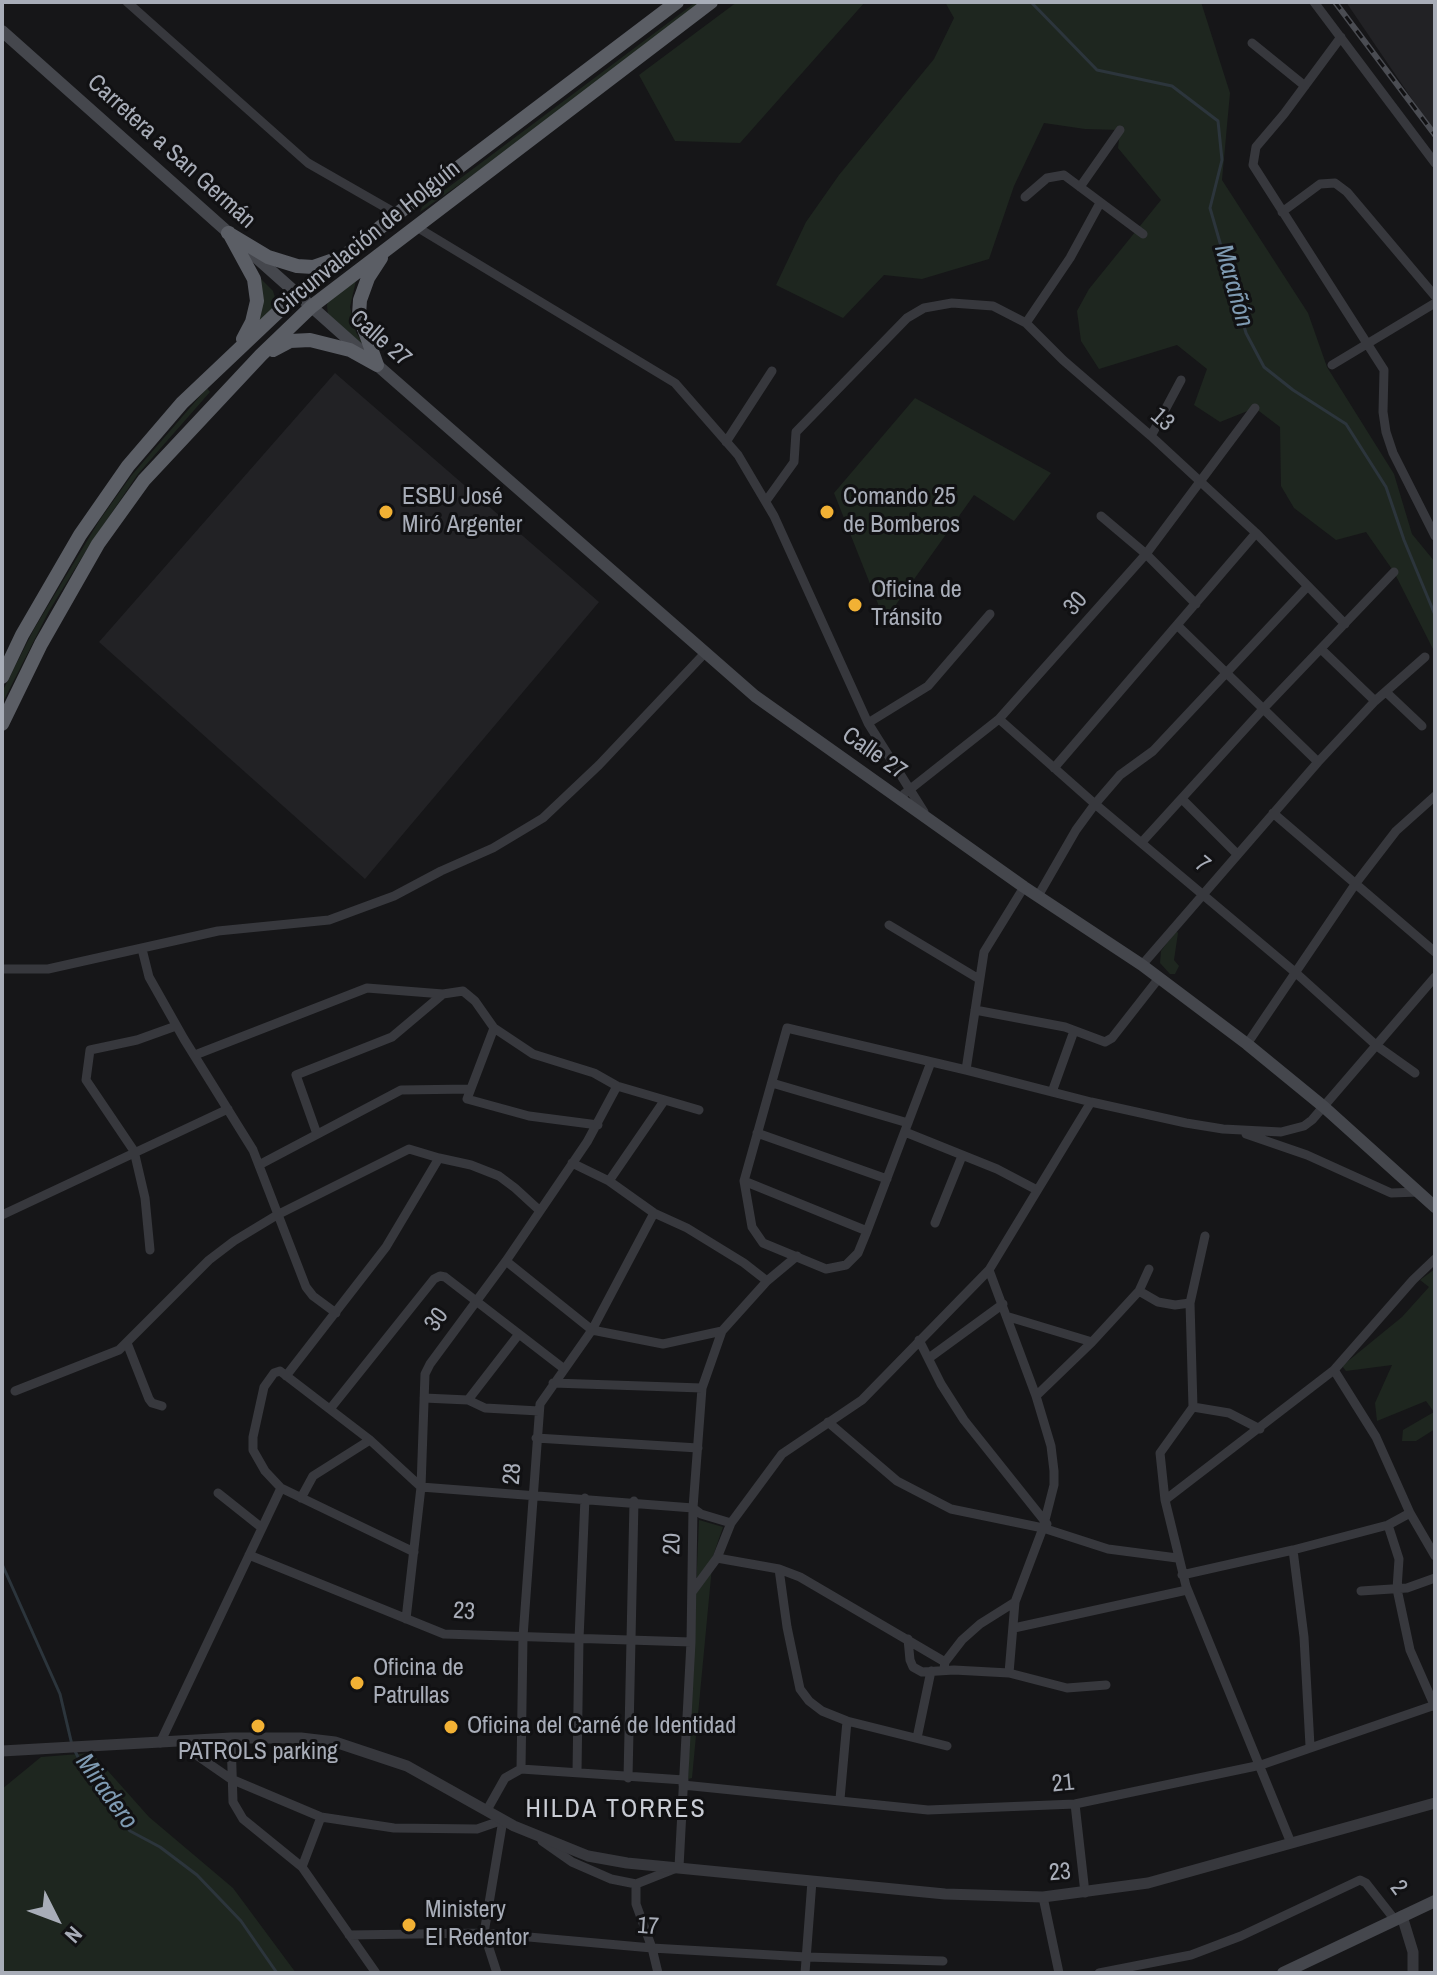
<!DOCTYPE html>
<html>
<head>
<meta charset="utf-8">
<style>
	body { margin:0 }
	#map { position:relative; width:1437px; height:1975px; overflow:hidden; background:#161618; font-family:"Archivo Narrow",sans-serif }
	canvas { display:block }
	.frame { position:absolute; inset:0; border:4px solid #a8adb8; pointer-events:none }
	.north { position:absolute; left:16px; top:1879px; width:80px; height:80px; -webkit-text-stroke:6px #111113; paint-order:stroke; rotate:132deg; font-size:22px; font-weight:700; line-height:32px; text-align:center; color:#a8adb8 }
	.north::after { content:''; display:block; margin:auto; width:28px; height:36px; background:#a8adb8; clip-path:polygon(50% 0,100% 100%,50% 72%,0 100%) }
</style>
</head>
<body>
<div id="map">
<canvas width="1437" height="1975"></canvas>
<div class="frame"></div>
<div class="north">N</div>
</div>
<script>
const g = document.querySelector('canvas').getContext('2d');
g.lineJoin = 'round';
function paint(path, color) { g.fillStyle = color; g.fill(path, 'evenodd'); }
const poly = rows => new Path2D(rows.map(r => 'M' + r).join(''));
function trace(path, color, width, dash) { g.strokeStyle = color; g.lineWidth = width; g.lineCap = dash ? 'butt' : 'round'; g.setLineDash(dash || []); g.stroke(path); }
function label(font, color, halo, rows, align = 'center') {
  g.font = font + ' "Archivo Narrow",sans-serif'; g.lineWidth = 6; g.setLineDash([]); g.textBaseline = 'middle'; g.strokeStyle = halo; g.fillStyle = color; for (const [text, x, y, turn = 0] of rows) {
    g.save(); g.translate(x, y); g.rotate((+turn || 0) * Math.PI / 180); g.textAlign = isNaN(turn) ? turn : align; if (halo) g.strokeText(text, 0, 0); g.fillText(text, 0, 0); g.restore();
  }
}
paint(poly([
	[1346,2,1435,2,1435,133],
	[335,373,599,602,365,879,99,642]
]), '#222225');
paint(poly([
	[696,2,706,2,504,153,420,212,422,207],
	[737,2,865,2,740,143,675,141,639,75],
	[945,2,1201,2,1230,93,1222,180,1308,313,1327,367,1394,474,1412,534,1435,562,1435,653,1394,572,1366,532,1336,540,1294,508,1281,486,1280,427,1255,408,1220,422,1194,405,1207,369,1177,345,1099,369,1081,341,1077,311,1089,289,1161,200,1118,148,1120,130,1085,129,1044,123,1014,186,989,259,922,279,884,275,843,318,776,285,806,222,839,175,934,59,954,18],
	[255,273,273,291,278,307,249,332],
	[357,276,350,307,356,332,364,346,328,315,327,306,328,298],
	[207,388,210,392,138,474,89,546,49,611,2,704,2,692,34,629,99,521,131,476],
	[915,398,1051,473,1014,521,974,495,890,613,882,614,834,493],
	[1176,931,1178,933,1174,960,1179,966,1175,974,1170,974,1160,963,1161,951],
	[1435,1269,1435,1429,1416,1441,1402,1441,1403,1430,1434,1412,1426,1401,1377,1421,1375,1403,1392,1365,1346,1371,1342,1366,1402,1317,1429,1287,1420,1280],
	[699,1520,723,1527,713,1556,692,1778,688,1779],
	[92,1753,149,1817,233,1888,296,1973,2,1973,2,1789,41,1757]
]), '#1e261f');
trace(poly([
	[1031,2,1097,70,1172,86,1218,121,1222,160,1210,208,1246,333,1264,367,1293,390,1346,424,1386,487,1404,540,1435,615],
	[2,1564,60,1694,72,1745],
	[75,1751,89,1779,130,1831,160,1847,197,1875,241,1921,277,1973]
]), '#2c353c', 3);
trace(poly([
	[127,2,308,163,397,214],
	[1314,2,1435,163],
	[1341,37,1284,114,1256,147,1253,165,1384,370,1383,412,1386,432,1393,453,1435,536],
	[1252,43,1305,86],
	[1080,187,1120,130],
	[1025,197,1047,178,1064,175,1143,234],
	[1282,212,1320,184,1335,183,1347,192,1435,296],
	[415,226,675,383,738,455,774,516,868,723,924,812],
	[1026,323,1070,258,1100,203],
	[1332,365,1435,303],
	[1151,436,1181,380],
	[726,442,772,371],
	[766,501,794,462,796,432,907,318,924,308,952,303,993,306,1026,323,1063,360,1151,436,1256,533,1345,624],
	[1101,516,1146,554,1196,604],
	[1178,626,1318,762],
	[1322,650,1375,701],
	[1386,692,1422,726],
	[999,719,1095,804,1296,973,1377,1046,1415,1073],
	[868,723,928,686,990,614],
	[1054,768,1256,533],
	[904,794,999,719,1146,554,1255,408],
	[1182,799,1237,854],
	[1273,813,1435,952],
	[1142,842,1264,708,1394,572],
	[1038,896,1076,830,1095,804,1120,775,1153,751,1307,587],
	[889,925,979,979],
	[142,949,149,977,184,1039,253,1150,306,1287,313,1296,336,1313],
	[1142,965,1318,762,1375,701,1425,657],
	[2,969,48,969,218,931,329,920,394,896,441,871,493,848,543,818,599,765,704,654],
	[975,1010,1065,1027,1105,1042,1112,1038,1159,978],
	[494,1028,467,1099,529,1116,598,1125],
	[1247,1044,1356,883,1396,831,1435,796],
	[195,1055,367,988,443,994,463,991,475,1001,494,1028,533,1054,594,1073,617,1086,699,1110],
	[931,1062,867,1231,858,1253,846,1265,826,1269,763,1243,752,1227,744,1181,787,1028,966,1070,1091,1102,1186,1123,1223,1129,1281,1132,1304,1126,1312,1120,1435,977],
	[966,1070,984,952,1024,887],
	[772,1083,908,1123],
	[1052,1092,1074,1031],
	[905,1132,997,1169,1037,1190],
	[757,1133,887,1179],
	[317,1134,296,1075,392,1037,443,994],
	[1246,1134,1307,1155,1391,1193,1419,1192],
	[572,1163,609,1181,654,1213,687,1228,744,1263,767,1281],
	[259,1165,401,1090,470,1089],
	[609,1181,664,1101],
	[744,1181,867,1231],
	[2,1215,228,1109],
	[935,1223,962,1156],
	[1205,1236,1190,1303,1193,1407,1160,1453,1165,1500,1186,1586,1291,1843],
	[150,1250,145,1198,134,1151,86,1080,90,1050,137,1040,176,1026],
	[506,1261,592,1330,663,1344,722,1331],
	[989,1270,1036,1396,1051,1446,1054,1471,1054,1485,1043,1528,1015,1602,1009,1673],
	[1139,1291,1158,1302,1175,1305,1190,1303],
	[1009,1317,1092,1342],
	[919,1340,941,1384,964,1420,1047,1524],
	[127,1343,149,1399,152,1403,162,1406],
	[929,1358,1003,1304],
	[1334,1370,1376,1437,1410,1513,1435,1556],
	[286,1376,386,1247,439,1158,471,1165,499,1176,515,1188,539,1210],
	[553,1383,702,1388],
	[15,1391,119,1350,209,1260,234,1241,277,1215,409,1149,439,1158],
	[1036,1396,1092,1342,1139,1291,1149,1269],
	[424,1398,468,1400,485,1408,539,1411],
	[468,1400,519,1334],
	[1193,1407,1229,1413,1260,1429],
	[330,1409,434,1279,440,1276,445,1277,563,1368],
	[828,1422,897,1481,951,1509,1043,1528,1108,1549,1177,1558],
	[536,1438,698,1448],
	[218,1493,262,1528],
	[301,1498,313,1476,370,1440],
	[1165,1500,1334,1370,1413,1280,1435,1259],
	[1388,1525,1399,1559,1397,1589,1410,1650,1435,1707],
	[1293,1550,1304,1637,1310,1746],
	[414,1552,281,1488,265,1471,253,1450,253,1437,264,1387,274,1373,280,1371,370,1440,421,1487,693,1508,701,1514,731,1523],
	[249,1555,444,1634,691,1642],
	[717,1558,779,1569,800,1577,945,1662],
	[779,1569,787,1627,800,1689,809,1701,822,1711,847,1721,947,1746],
	[1182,1575,1293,1550,1388,1525,1410,1513],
	[1361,1591,1407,1588,1435,1578],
	[692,1592,717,1558,731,1523,782,1454,862,1400,989,1270,1091,1102],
	[406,1619,421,1487,425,1374,430,1364,506,1261,587,1142,617,1086],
	[1014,1628,1187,1590],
	[908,1639,910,1660,913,1667,922,1672,954,1670,1009,1673,1067,1688,1106,1685],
	[944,1668,945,1662,962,1640,980,1624,1015,1602],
	[231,1738,233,1802,243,1819,302,1867,376,1973],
	[917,1738,931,1671],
	[187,1741,192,1752,231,1779,321,1817,394,1828,477,1829,503,1820,484,1933,497,1973],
	[160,1743,281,1488],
	[521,1769,523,1637,540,1404,592,1330,654,1213],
	[577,1772,579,1639,585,1498],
	[628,1778,634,1501],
	[683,1785,928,1810,1075,1804,1261,1765,1435,1705],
	[840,1799,847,1721],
	[1075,1804,1085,1893],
	[487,1810,505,1778,521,1769,684,1780],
	[542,1841,572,1862,611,1879,636,1884,679,1867,691,1642,693,1508,702,1388,722,1331,767,1281,797,1256],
	[302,1867,321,1817],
	[636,1884,636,1904,652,1948,658,1973],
	[1043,1897,1059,1973],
	[349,1935,484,1933,652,1948,806,1957,943,1961],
	[805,1973,812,1881],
	[1099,1973,1191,1955,1241,1936,1360,1880,1366,1883,1395,1920]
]), '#37383d', 9);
trace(poly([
	[2,1751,231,1738,301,1738,335,1742,407,1766,514,1826,588,1856,627,1863,945,1894,1043,1897,1148,1883,1435,1803],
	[1402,1916,1413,1952,1413,1973]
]), '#37383d', 11);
trace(poly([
	[2,31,377,365,755,696,1024,887,1142,965,1247,1044,1324,1107,1435,1207],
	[1283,1973,1435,1901]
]), '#45474d', 12);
trace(poly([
	[228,233,268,257,297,266,313,267,333,260],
	[229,233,254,279,257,301,252,322,243,339],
	[273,350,290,341,310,340,350,350,377,365],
	[377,365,359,315,360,300,368,278,381,258],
	[2,677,22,635,80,535,128,466,182,403,297,294,397,214,677,2],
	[2,724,41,644,98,544,144,480,261,355,311,307,711,2]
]), '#5b5e65', 14);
const rail = poly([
	[1335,2,1435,135]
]);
trace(rail, '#4a4c52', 6);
trace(rail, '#111113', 3, [9]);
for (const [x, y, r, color] of [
	[386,512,8,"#f2b134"],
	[827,512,8,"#f2b134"],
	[855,605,8,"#f2b134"],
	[357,1683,8,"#f2b134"],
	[258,1726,8,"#f2b134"],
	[451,1727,8,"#f2b134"],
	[409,1925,8,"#f2b134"]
]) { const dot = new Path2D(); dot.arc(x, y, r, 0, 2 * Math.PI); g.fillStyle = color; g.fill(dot); trace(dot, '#111113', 3); }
label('24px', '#a8adb8', '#111113', [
	["Carretera a San Germán",171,152,42],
	["Circunvalación de Holguín",367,239,-39],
	["Calle 27",380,339,41],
	["13",1162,420,41],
	["30",1076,604,-48],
	["Calle 27",874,754,35],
	["7",1202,865,40],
	["30",437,1320,-54],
	["28",513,1474,-86],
	["20",673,1544,-89],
	["23",464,1612,4],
	["21",1063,1784,-6],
	["23",1060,1873,-5],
	["2",1398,1888,53],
	["17",648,1927,4]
]);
label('24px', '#a8adb8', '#111113', [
	["ESBU José",402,498],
	["Miró Argenter",402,526],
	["Comando 25",843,498],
	["de Bomberos",843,526],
	["Oficina de",871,591],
	["Tránsito",871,619],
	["Oficina de",373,1669],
	["Patrullas",373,1697],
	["Oficina del Carné de Identidad",467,1727],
	["PATROLS parking",258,1753,"center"],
	["Ministery",425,1911],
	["El Redentor",425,1939]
], 'left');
label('italic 26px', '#7f9bb3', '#111113', [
	["Marañón",1233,286,74],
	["Miradero",106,1792,54]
]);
g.letterSpacing = '2px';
label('26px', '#c9ccd4', '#111113', [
	["HILDA TORRES",616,1810]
]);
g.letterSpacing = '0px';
</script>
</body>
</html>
